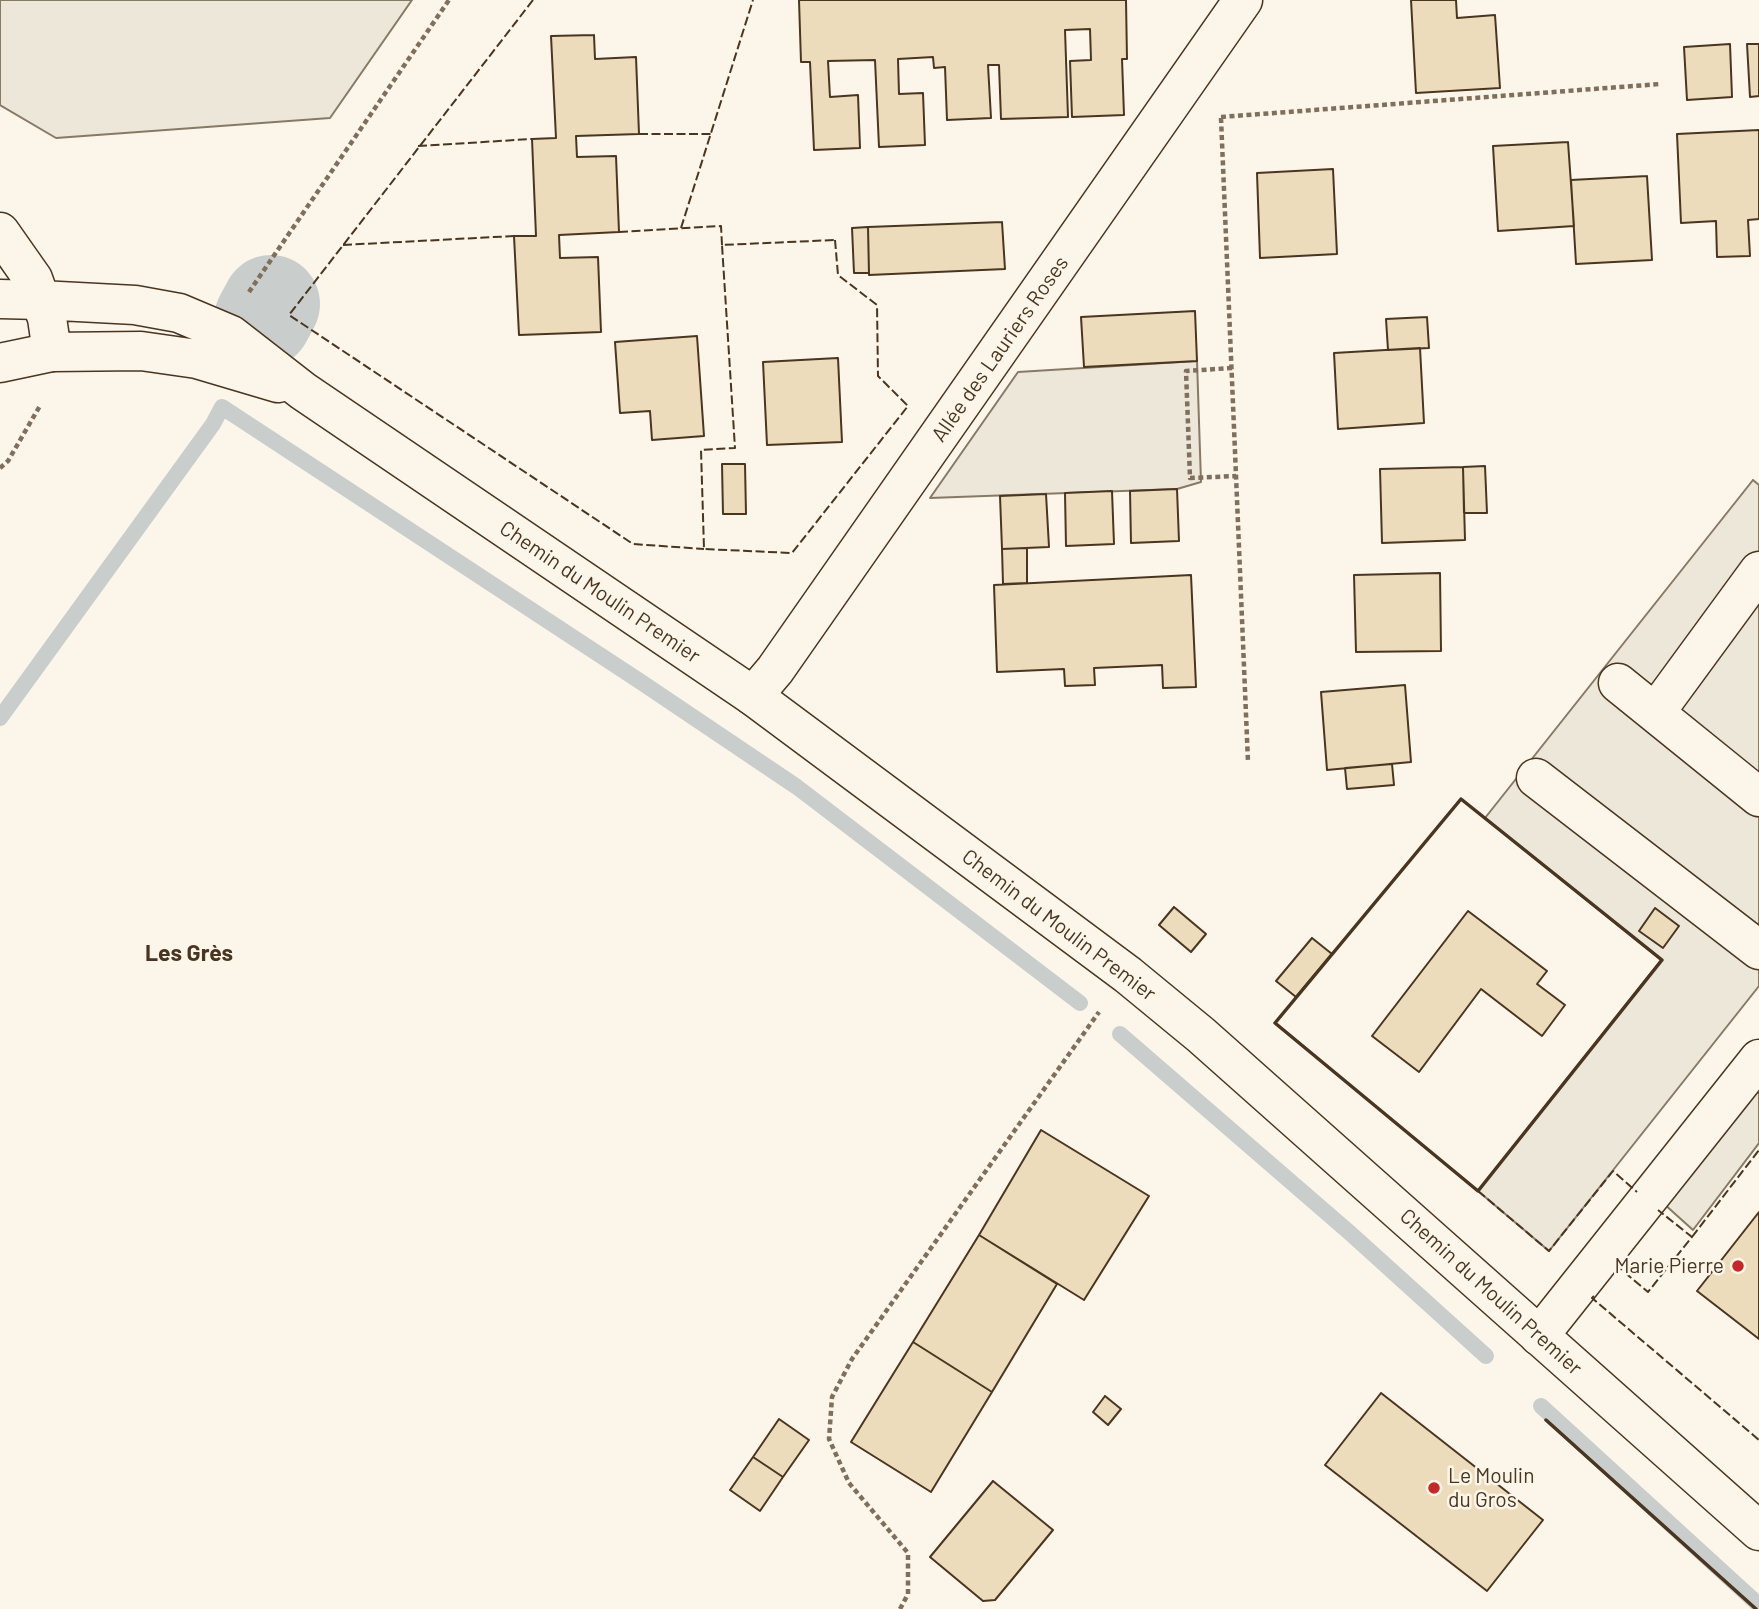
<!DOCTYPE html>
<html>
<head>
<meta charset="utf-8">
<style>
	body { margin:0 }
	canvas { display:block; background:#fbf6e9 }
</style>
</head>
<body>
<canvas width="1759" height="1609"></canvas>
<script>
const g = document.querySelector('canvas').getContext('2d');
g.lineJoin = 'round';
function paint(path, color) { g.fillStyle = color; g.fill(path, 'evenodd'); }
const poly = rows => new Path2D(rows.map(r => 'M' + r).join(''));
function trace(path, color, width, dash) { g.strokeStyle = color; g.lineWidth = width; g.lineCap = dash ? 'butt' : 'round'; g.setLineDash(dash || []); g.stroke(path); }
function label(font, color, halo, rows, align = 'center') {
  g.font = font + ' Barlow,sans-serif'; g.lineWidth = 5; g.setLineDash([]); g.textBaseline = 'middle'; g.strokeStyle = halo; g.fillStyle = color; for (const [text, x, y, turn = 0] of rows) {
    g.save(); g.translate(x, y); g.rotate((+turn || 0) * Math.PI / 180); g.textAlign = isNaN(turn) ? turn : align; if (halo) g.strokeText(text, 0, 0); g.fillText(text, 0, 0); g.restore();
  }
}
const parking = poly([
	[0,0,412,0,330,118,56,138,0,105,0,0],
	[1197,361,1201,482,1177,489,930,498,1018,372,1197,361],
	[1753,480,1759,485,1759,986,1549,1251,1478,1191,1661,960,1485,818,1753,480],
	[1759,1060,1759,1143,1693,1230,1653,1194,1759,1060]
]);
paint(parking, '#ede7d9');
trace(parking, '#887966', 2);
trace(poly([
	[0,718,213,424,222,407,641,682,797,787,1080,1003],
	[1120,1034,1350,1233,1486,1356],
	[1541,1406,1759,1605]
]), '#c9cecd', 16);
trace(poly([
	[263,319,271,304]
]), '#c9cecd', 98);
const building = poly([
	[799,0,1126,0,1127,59,1122,59,1124,115,1072,117,1070,61,1091,60,1090,29,1065,30,1068,117,1001,119,999,65,988,65,991,118,947,120,945,67,934,68,933,57,898,59,899,94,923,93,925,145,879,147,875,60,828,61,830,97,858,95,860,148,814,150,810,62,801,62,799,0],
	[1411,0,1456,0,1457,18,1495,15,1500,88,1416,93,1411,0],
	[594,35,595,59,636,57,639,134,576,136,577,157,616,156,619,232,559,235,560,258,598,257,601,332,519,335,514,236,536,236,532,139,556,138,551,36,594,35],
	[1730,44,1732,97,1687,100,1684,47,1730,44],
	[1747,44,1759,44,1759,96,1750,97,1747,44],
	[1759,130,1759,219,1748,220,1750,256,1717,257,1716,221,1681,223,1677,134,1759,130],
	[1568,142,1574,226,1498,231,1493,146,1568,142],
	[1333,169,1337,254,1260,258,1257,173,1333,169],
	[1647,176,1652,260,1576,264,1571,180,1647,176],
	[1002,222,1005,269,869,275,868,227,1002,222],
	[868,227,869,273,854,273,852,228,868,227],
	[1195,311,1197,361,1084,367,1081,317,1195,311],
	[1427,317,1429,348,1388,350,1386,319,1427,317],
	[697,336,704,436,652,440,650,411,620,413,615,342,697,336],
	[1420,348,1424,423,1338,429,1334,353,1420,348],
	[838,358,842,442,767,445,763,362,838,358],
	[722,464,745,464,746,514,723,514,722,464],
	[1485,466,1487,513,1464,513,1463,467,1485,466],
	[1463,467,1465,540,1382,543,1380,469,1463,467],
	[1177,489,1179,541,1131,543,1130,491,1177,489],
	[1112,491,1114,544,1066,546,1065,493,1112,491],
	[1046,494,1049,547,1002,549,1000,496,1046,494],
	[1027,548,1027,583,1003,584,1002,549,1027,548],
	[1440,573,1441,651,1356,652,1354,575,1440,573],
	[1191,575,1196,687,1163,688,1162,665,1094,668,1095,685,1065,686,1064,669,997,672,994,585,1191,575],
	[1405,685,1411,762,1327,770,1321,692,1405,685],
	[1392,764,1394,785,1347,789,1345,768,1392,764],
	[1174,907,1206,934,1191,952,1159,925,1174,907],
	[1655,908,1679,926,1663,948,1639,931,1655,908],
	[1468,911,1547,971,1537,984,1565,1005,1542,1036,1481,989,1419,1072,1372,1036,1468,911],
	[1312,938,1332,954,1296,997,1276,981,1312,938],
	[1041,1130,1149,1196,1084,1300,979,1235,1041,1130],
	[1759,1212,1759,1339,1697,1291,1759,1212],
	[979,1235,1057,1284,992,1392,913,1342,979,1235],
	[913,1342,992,1392,931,1492,851,1442,913,1342],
	[1381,1393,1543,1520,1487,1591,1325,1465,1381,1393],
	[1105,1396,1121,1409,1108,1425,1093,1412,1105,1396],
	[779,1419,809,1440,783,1477,753,1457,779,1419],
	[753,1457,783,1477,760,1511,730,1490,753,1457],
	[993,1481,1053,1530,995,1600,983,1601,930,1557,993,1481]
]);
paint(building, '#ecdcbc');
trace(building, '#4a3520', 2);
const street = poly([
	[1618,683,1759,797],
	[753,696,775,670,1243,0],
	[1655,713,1759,571],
	[1536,778,1759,950],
	[1539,1336,1759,1059]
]);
const secondary = poly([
	[0,232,33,279,47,318,52,352,141,351,197,359,278,383],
	[40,300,135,305,179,313,231,335,303,391,753,696,1128,975,1201,1035,1759,1531]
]);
const highway = poly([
	[0,299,40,300],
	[0,363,52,352]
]);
trace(street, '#4a3520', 41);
trace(secondary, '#4a3520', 41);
trace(highway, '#4a3520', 41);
trace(poly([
	[1221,117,1660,84],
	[1221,118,1248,762],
	[249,292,449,0],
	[1232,368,1186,371,1190,478,1236,476],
	[0,468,8,461,41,404],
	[900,1609,908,1594,908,1553,849,1483,829,1439,832,1397,852,1359,1099,1012]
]), '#7f6f5c', 4.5, [5, 3.5]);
trace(street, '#fbf6e9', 38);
trace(secondary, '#fbf6e9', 38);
trace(highway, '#fbf6e9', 38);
trace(poly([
	[533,0,289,315,633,544,704,549],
	[639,134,711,134],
	[418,146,532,139],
	[681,228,753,0],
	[619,232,721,226,722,245],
	[835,240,838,275,877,305,878,376,908,406,792,553,704,549,701,450,735,448,722,245,835,240],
	[343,245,514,236],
	[1478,1191,1549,1251,1613,1171,1637,1192],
	[1692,1237,1759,1150],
	[1615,1268,1617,1266,1648,1292,1692,1237,1658,1210],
	[1594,1296,1592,1298,1759,1440]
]), '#4a3520', 2, [9, 3.5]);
trace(poly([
	[1461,799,1662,960,1478,1191,1275,1023,1461,799],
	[1546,1420,1756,1609]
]), '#4a3520', 3.5);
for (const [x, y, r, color] of [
	[1738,1266,7,"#c62828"],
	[1434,1488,7,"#c62828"]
]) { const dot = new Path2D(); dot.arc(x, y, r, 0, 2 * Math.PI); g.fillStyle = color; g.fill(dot); trace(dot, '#fbf6e9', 2.5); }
label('21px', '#4a3520', '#fbf6e9', [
	["Allée des Lauriers Roses",1000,349,-55],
	["Chemin du Moulin Premier",600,592,34],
	["Chemin du Moulin Premier",1059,925,37],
	["Chemin du Moulin Premier",1491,1292,42]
]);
label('21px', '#4a3520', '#fbf6e9', [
	["Marie Pierre",1724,1266],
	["Le Moulin",1448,1476,"left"],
	["du Gros",1448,1500,"left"]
], 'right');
label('bold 23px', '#4a3520', '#fbf6e9', [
	["Les Grès",189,953]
]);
</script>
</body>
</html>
